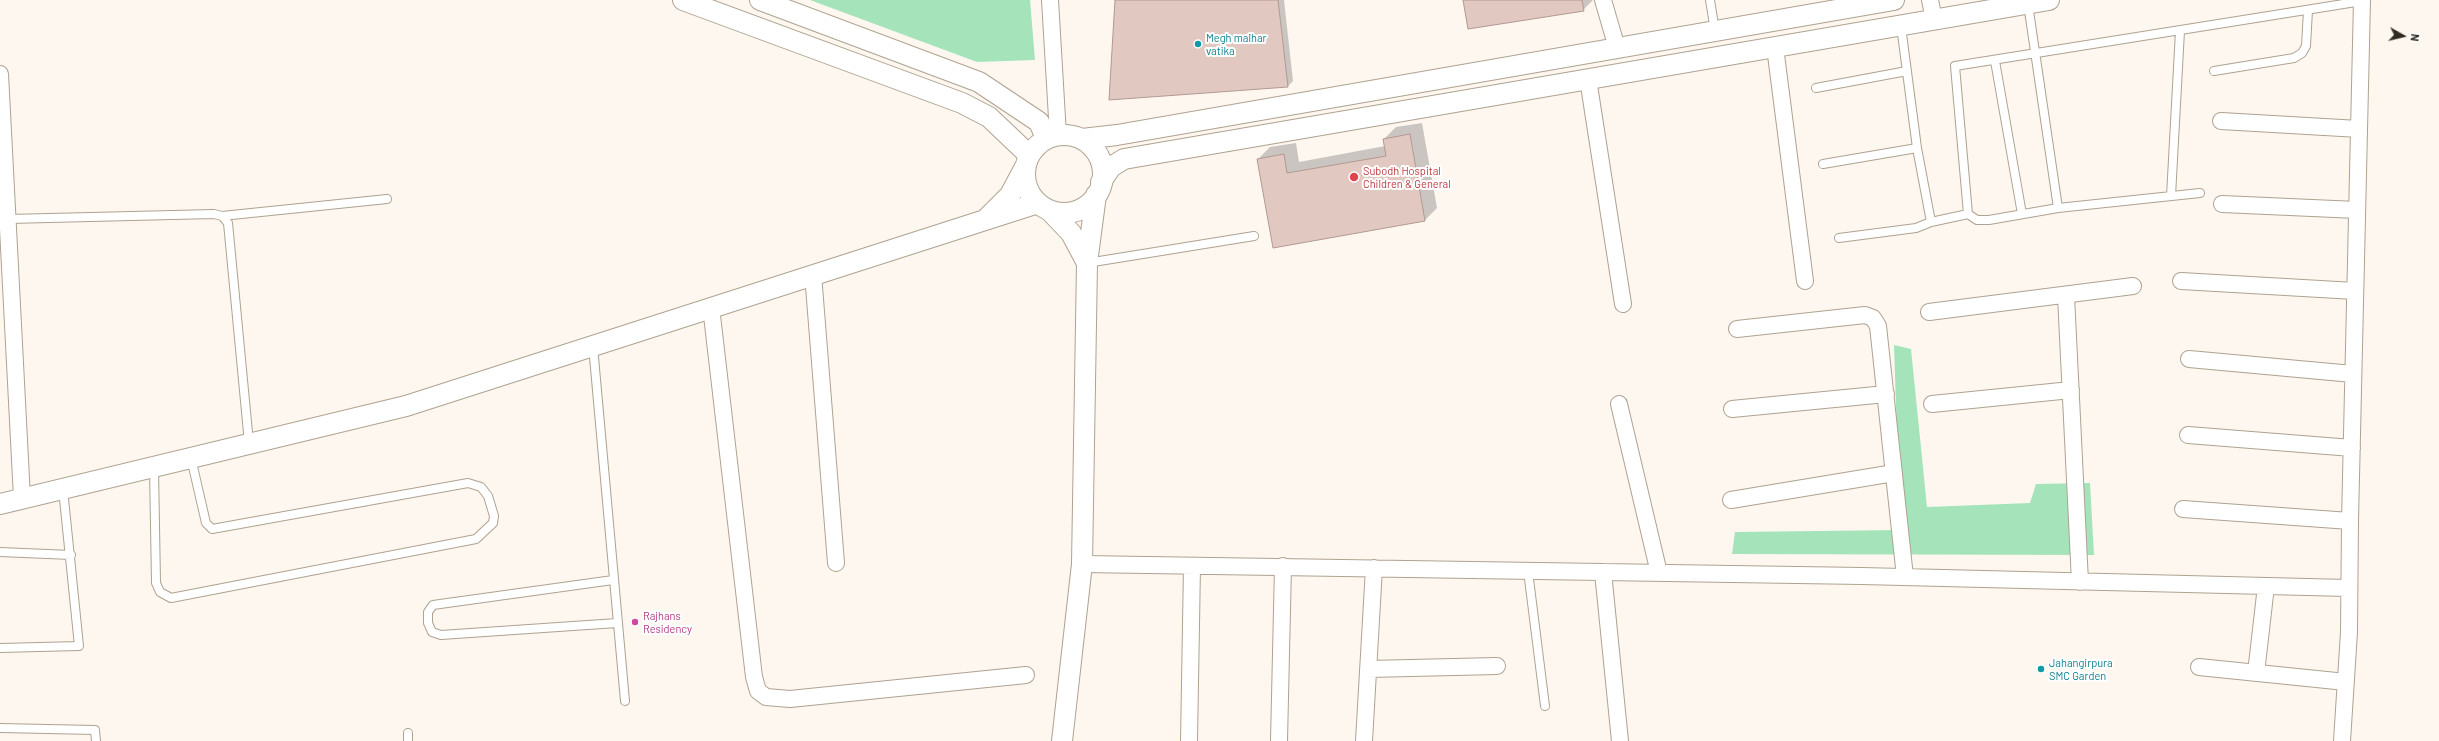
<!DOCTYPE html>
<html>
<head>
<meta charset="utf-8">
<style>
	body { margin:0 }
	#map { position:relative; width:2439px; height:741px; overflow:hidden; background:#fdf7f0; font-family:Barlow,sans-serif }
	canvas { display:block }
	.north { position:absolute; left:2383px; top:16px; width:40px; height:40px; -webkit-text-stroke:3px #fff; paint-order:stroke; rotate:98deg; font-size:11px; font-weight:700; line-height:16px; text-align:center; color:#2f2a22 }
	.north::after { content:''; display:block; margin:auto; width:14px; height:18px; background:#2f2a22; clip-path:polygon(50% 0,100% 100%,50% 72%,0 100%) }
</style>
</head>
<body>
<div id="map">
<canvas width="2439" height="741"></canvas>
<div class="north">N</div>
</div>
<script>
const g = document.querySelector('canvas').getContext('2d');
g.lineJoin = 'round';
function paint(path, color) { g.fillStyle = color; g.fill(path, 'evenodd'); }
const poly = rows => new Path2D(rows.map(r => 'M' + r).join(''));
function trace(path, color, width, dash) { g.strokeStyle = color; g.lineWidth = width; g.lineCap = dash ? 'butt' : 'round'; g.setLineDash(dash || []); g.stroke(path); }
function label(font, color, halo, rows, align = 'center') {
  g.font = font + ' Barlow,sans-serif'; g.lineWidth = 4; g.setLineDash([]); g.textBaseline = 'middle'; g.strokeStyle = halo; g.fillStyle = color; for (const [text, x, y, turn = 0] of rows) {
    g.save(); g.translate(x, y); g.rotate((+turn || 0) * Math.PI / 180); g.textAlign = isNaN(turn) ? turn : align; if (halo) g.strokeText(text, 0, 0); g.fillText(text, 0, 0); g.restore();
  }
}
paint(poly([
	[810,0,1030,0,1035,60,977,62],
	[1894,345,1911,349,1927,507,2030,503,2036,484,2090,483,2094,555,1732,554,1735,532,1900,530]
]), '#a5e4ba');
paint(poly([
	[1116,0,1284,0,1293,81,1287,87],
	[1464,0,1593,0,1583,10],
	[1422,123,1437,208,1425,220,1274,247,1258,159,1270,147,1296,143,1299,162,1385,146,1384,139,1396,127]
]), '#0003');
const building = poly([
	[1115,0,1278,0,1288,87,1109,100,1115,0],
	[1463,0,1582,0,1584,11,1468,29,1463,0],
	[1410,134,1425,221,1273,248,1257,159,1284,154,1287,173,1386,156,1383,139,1410,134]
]);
paint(building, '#e1c8c0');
trace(building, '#b19992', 1);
const service = poly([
	[1710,0,1715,31],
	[2028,4,2058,208],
	[1995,61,2022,214],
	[2214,71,2294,58,2302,53,2306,46,2308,10],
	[1816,88,1907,71],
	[1823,164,1917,148],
	[2200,193,2058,208,1989,220,1977,220,1968,214,1955,66,2362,1],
	[2171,196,2180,31],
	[222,216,387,199],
	[8,219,214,214,222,216,228,223,249,443],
	[1931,222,1968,214],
	[1839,238,1916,228,1931,222,1917,148,1901,26],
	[1087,263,1254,236],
	[593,346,625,701],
	[154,468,156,583,160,592,171,598,476,539,493,523,494,516,488,496,481,487,468,483,212,529,206,523,191,458],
	[0,552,71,555],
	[1528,571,1545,706],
	[613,580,433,605,428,612,428,623,432,632,441,635,617,623],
	[0,648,79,646,63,489],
	[0,728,95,730,96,741],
	[408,733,408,741]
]);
const minor = poly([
	[1050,0,1058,135],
	[1603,0,1617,48],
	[1930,0,1934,20],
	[1775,47,1805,281],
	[0,74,22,498],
	[1588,79,1623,304],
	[2221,121,2359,129],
	[2222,204,2357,210],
	[813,274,836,563],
	[2181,281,2355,291],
	[2066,296,2080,582],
	[711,307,754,677,758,691,766,697,790,699,1026,675],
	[1929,312,2133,286],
	[1737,329,1865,315,1873,318,1878,326,1905,577],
	[2189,359,2353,374],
	[1619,404,1659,573],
	[1932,404,2071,390],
	[1732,409,1886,394],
	[2188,435,2352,448],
	[1731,500,1894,473],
	[2183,509,2350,521],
	[1082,564,1862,576,2348,588],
	[1603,572,1620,741],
	[2199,667,2346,682],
	[1368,669,1497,666],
	[2256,673,2266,586],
	[1189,741,1192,566],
	[1279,741,1283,566],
	[1364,741,1374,568],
	[2342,741,2349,632,2350,521,2362,0]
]);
const tertiary = poly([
	[683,0,962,103,989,117,1029,155],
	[760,0,979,82,1039,122,1046,138],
	'1025 174a39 39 0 1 1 78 0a39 39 0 1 1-78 0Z',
	[1082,139,1117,135,1894,0],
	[1101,182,1111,167,1124,159,2049,0],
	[1049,210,1071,233,1087,263],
	[988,217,1010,195,1025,167],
	[0,504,406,406,1038,203],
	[1062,741,1082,564,1087,263,1096,195]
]);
trace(service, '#afa290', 10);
trace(minor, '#afa290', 18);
trace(tertiary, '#afa290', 22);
trace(service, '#fff', 8);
trace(minor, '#fff', 16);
trace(tertiary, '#fff', 20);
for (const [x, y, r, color] of [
	[1198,44,4,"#0f9aa8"],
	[1354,177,5,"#e0444e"],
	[635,622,4,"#d1479c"],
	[2041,669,4,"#0f9aa8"]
]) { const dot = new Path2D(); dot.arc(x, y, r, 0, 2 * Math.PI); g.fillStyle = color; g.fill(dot); trace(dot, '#fff', 1.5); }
label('11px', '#0d838f', '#fff', [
	["Megh malhar",1206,38],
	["vatika",1206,51],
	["Jahangirpura",2049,663],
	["SMC Garden",2049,676]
], 'left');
label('11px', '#be3a42', '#fff', [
	["Subodh Hospital",1363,171],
	["Children & General",1363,184]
], 'left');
label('11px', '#b23c85', '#fff', [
	["Rajhans",643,616],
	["Residency",643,629]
], 'left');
</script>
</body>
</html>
